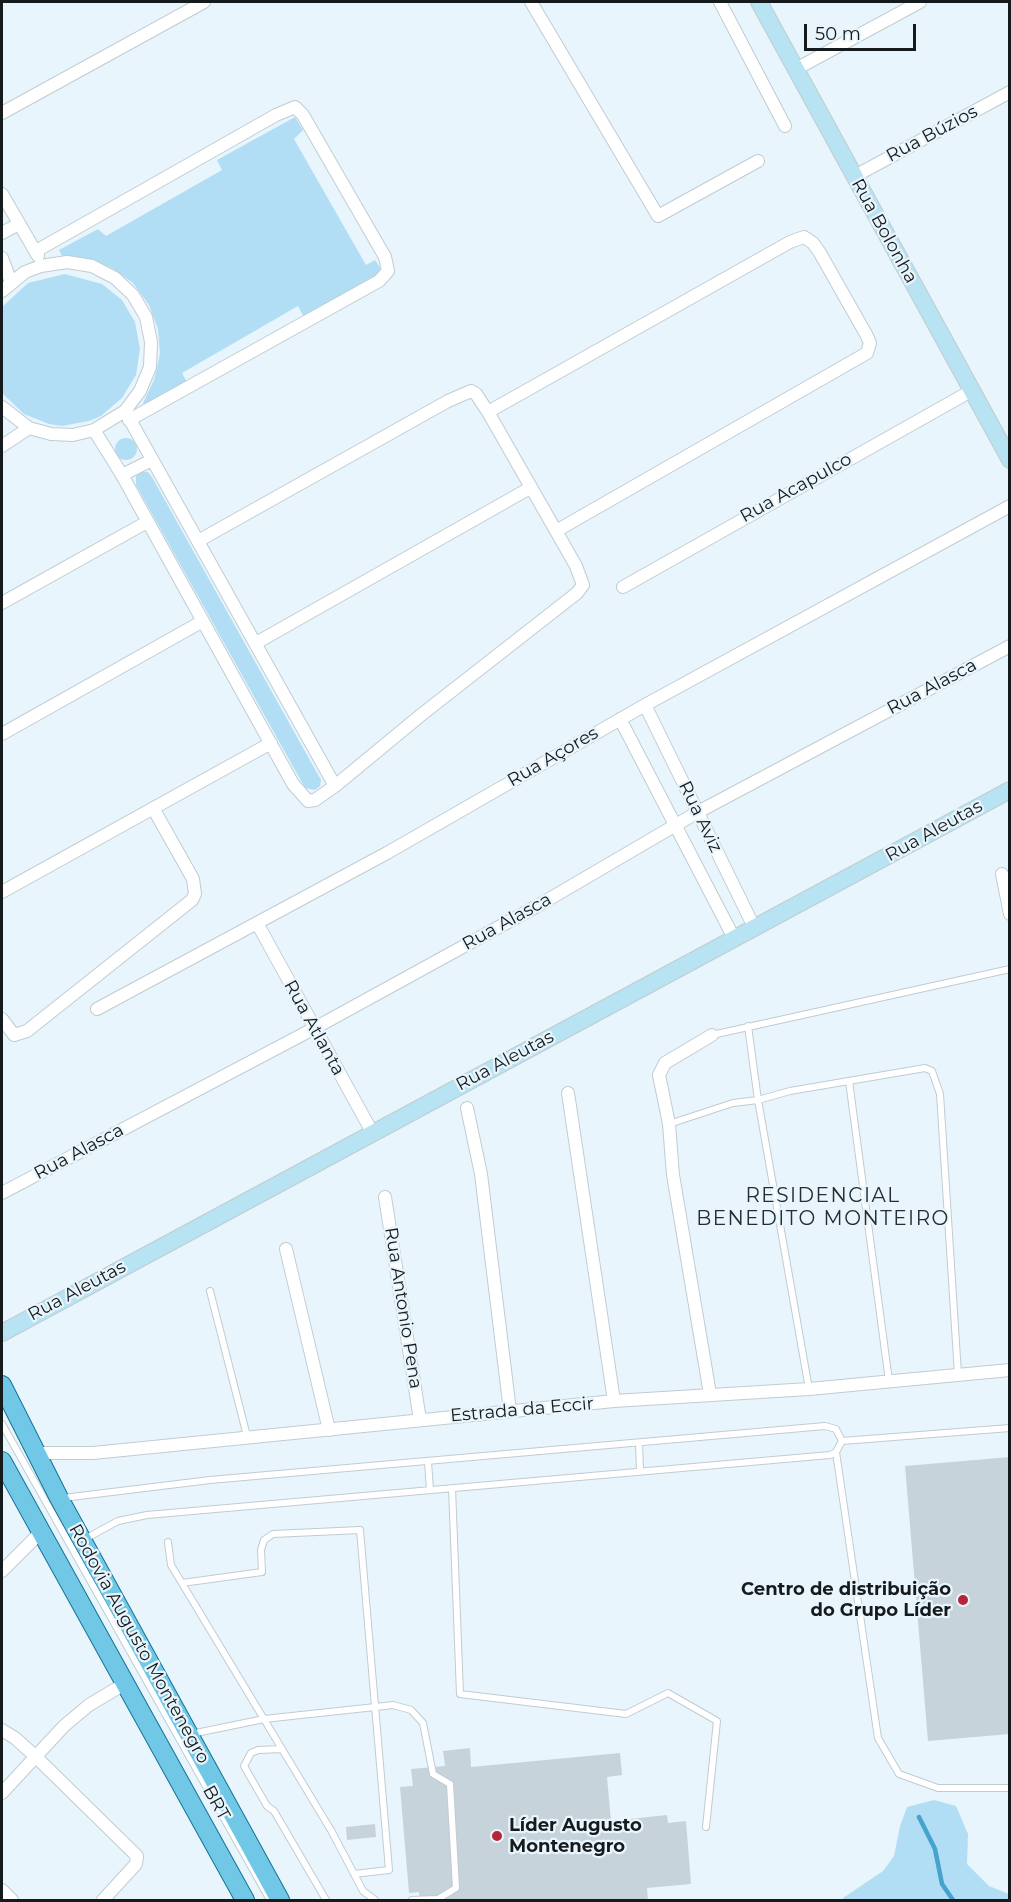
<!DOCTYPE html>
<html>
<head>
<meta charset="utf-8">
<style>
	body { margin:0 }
	#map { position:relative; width:1011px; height:1902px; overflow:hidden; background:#e9f5fc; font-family:Montserrat,sans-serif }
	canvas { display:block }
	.frame { position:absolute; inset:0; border:3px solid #151a1c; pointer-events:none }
	.scale { position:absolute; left:804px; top:24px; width:112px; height:27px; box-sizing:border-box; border:3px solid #151a1c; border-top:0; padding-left:8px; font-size:18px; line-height:21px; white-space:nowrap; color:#151a1c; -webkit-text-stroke:4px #e9f5fc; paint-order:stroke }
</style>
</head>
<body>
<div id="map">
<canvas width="1011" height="1902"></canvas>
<div class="frame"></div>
<div class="scale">50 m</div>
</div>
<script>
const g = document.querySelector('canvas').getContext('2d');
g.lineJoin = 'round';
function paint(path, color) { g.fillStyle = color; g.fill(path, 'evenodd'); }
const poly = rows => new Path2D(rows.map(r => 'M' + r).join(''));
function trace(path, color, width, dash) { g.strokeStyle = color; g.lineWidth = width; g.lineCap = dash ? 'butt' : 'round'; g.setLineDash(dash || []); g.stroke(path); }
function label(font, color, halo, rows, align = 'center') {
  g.font = font + ' Montserrat,sans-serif'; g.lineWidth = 4.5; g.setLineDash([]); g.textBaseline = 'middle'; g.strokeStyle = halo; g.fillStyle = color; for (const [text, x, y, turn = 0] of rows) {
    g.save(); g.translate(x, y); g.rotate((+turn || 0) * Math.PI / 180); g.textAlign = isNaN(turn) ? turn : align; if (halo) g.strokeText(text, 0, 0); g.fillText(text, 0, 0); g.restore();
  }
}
paint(poly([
	[295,117,303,130,294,139,366,265,375,260,383,272,304,317,298,306,182,373,187,382,146,408,143,403,154,380,160,354,158,329,149,305,133,283,112,268,88,259,62,256,59,250,98,229,106,236,222,170,217,160],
	[65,274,102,284,122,300,135,322,140,349,136,375,122,398,101,416,89,421,62,426,49,424,24,414,2,393,2,307,28,283],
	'115 449a11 11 0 1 1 22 0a11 11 0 1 1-22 0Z',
	[141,472,148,472,152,477,321,780,320,786,315,790,305,788,136,485,136,476],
	[934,1800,956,1806,968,1834,967,1864,989,1886,1009,1894,1009,1900,844,1900,843,1898,883,1871,894,1856,900,1826,907,1807]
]), '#b1def5');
trace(poly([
	[919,1817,935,1849,942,1884,953,1900]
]), '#45a3cd', 4.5);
paint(poly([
	[1010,1457,1010,1734,928,1741,905,1466],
	[470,1748,471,1767,620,1753,622,1775,607,1777,611,1821,667,1815,668,1823,686,1821,691,1884,647,1888,648,1900,420,1900,419,1892,409,1893,400,1787,413,1786,411,1769,445,1766,443,1751],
	[375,1824,376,1837,347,1840,346,1827]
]), '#c7d3da');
const lane = poly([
	[748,1026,758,1100,809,1389],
	[712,1035,1010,969],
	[849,1081,889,1381],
	[669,1124,733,1103,758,1100,790,1091,925,1068,932,1071,940,1094,958,1374],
	[210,1291,248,1440],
	[2,1424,270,1900],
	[842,1441,1010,1428],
	[639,1443,640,1471],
	[836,1452,878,1738,899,1774,938,1788,1010,1788],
	[428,1462,430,1490],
	[452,1488,460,1694,626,1714,668,1693,717,1721,706,1827],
	[63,1498,210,1480,825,1426,836,1429,842,1441,836,1452,830,1455,147,1515,118,1521,83,1540],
	[168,1542,171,1565,332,1832,363,1891,375,1900],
	[182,1583,262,1572,261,1550,264,1540,273,1534,360,1530,389,1870,354,1874],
	[191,1734,264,1719,375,1707,393,1705,411,1710,423,1723,433,1774,450,1784,456,1888,438,1899,412,1900],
	[282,1749,258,1750,251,1753,244,1766,267,1806,274,1811,326,1900]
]);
const street = poly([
	[531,2,658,216,758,161],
	[720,2,785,126],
	[796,69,920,2],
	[2,113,204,2],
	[855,176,1010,92],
	[2,194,38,256],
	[2,233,19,224],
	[36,251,276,115,295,107,303,115,385,257,388,271,379,281,129,420],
	[2,258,11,282],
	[2,291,25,272,41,266,67,262,92,266,115,278,133,295,146,317,151,342,150,367,140,391,125,411,94,430,73,435,51,434,29,428,2,407],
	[125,411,335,786],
	[488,412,790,242,804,237,813,243,820,253,867,336,870,343,867,353,556,531],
	[94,430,122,475,293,784,308,801,315,800,335,786,421,715,577,593,583,585,576,566,488,412,476,394,471,391,448,401,198,541],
	[2,446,29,428],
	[122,475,150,461],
	[623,587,971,391],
	[2,603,147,522],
	[256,643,530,488],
	[645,705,755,929],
	[620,719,735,940],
	[2,734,203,621],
	[1002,874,1010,914],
	[2,892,271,743],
	[257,923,372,1132],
	[97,1009,387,853,645,705,1010,506],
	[2,1019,14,1035,27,1031,192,900,195,894,193,879,153,808],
	[568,1093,614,1401],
	[467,1108,481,1174,510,1411],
	[2,1193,313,1029,539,905,698,812,1010,646],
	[385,1197,420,1420],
	[286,1249,329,1430],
	[710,1394,673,1175,669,1124,659,1075,665,1063,712,1035],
	[34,1453,93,1453,614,1401,809,1389,1010,1370],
	[2,1571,41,1532],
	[2,1730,15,1738,35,1756,137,1856,136,1864,103,1900],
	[2,1793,64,1726,89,1705,126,1683],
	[2,1890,12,1900]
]);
const secondary = poly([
	[759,2,1010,460],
	[2,1333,1010,790]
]);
const primary = poly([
	[2,1385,59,1498,280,1900],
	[2,1461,245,1900]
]);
trace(lane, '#c0ccd2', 8);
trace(street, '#c0ccd2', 14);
trace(secondary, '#c0ccd2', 18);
trace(primary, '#147294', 20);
trace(lane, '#fff', 6);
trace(street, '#fff', 12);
trace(secondary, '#b8e3f2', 16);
trace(primary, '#71c7e6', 18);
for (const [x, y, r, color] of [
	[963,1600,6,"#b62437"],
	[497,1836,6,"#b62437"]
]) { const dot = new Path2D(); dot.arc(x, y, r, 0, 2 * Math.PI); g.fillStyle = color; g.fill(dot); trace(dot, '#e9f5fc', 2); }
label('18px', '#151a1c', '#e9f5fc', [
	["Rua Búzios",932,134,-28],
	["Rua Bolonha",884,231,61],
	["Rua Acapulco",796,488,-29],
	["Rua Alasca",932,687,-28],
	["Rua Açores",553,757,-30],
	["Rua Aviz",700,817,64],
	["Rua Aleutas",934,831,-29],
	["Rua Alasca",507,922,-29],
	["Rua Atlanta",314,1028,61],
	["Rua Aleutas",505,1061,-28],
	["Rua Alasca",79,1152,-28],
	["Rua Aleutas",77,1291,-28],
	["Rua Antonio Pena",403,1308,81],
	["Estrada da Eccir",522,1410,-5],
	["Rodovia Augusto Montenegro",139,1644,61],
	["BRT",216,1803,61]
]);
label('bold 18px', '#151a1c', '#e9f5fc', [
	["Centro de distribuição",951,1590],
	["do Grupo Líder",951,1611],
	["Líder Augusto",509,1826,"left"],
	["Montenegro",509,1847,"left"]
], 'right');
g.letterSpacing = '1.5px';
label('20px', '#232d32', '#e9f5fc', [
	["RESIDENCIAL",823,1196],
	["BENEDITO MONTEIRO",823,1219]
]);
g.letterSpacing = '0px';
</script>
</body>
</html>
